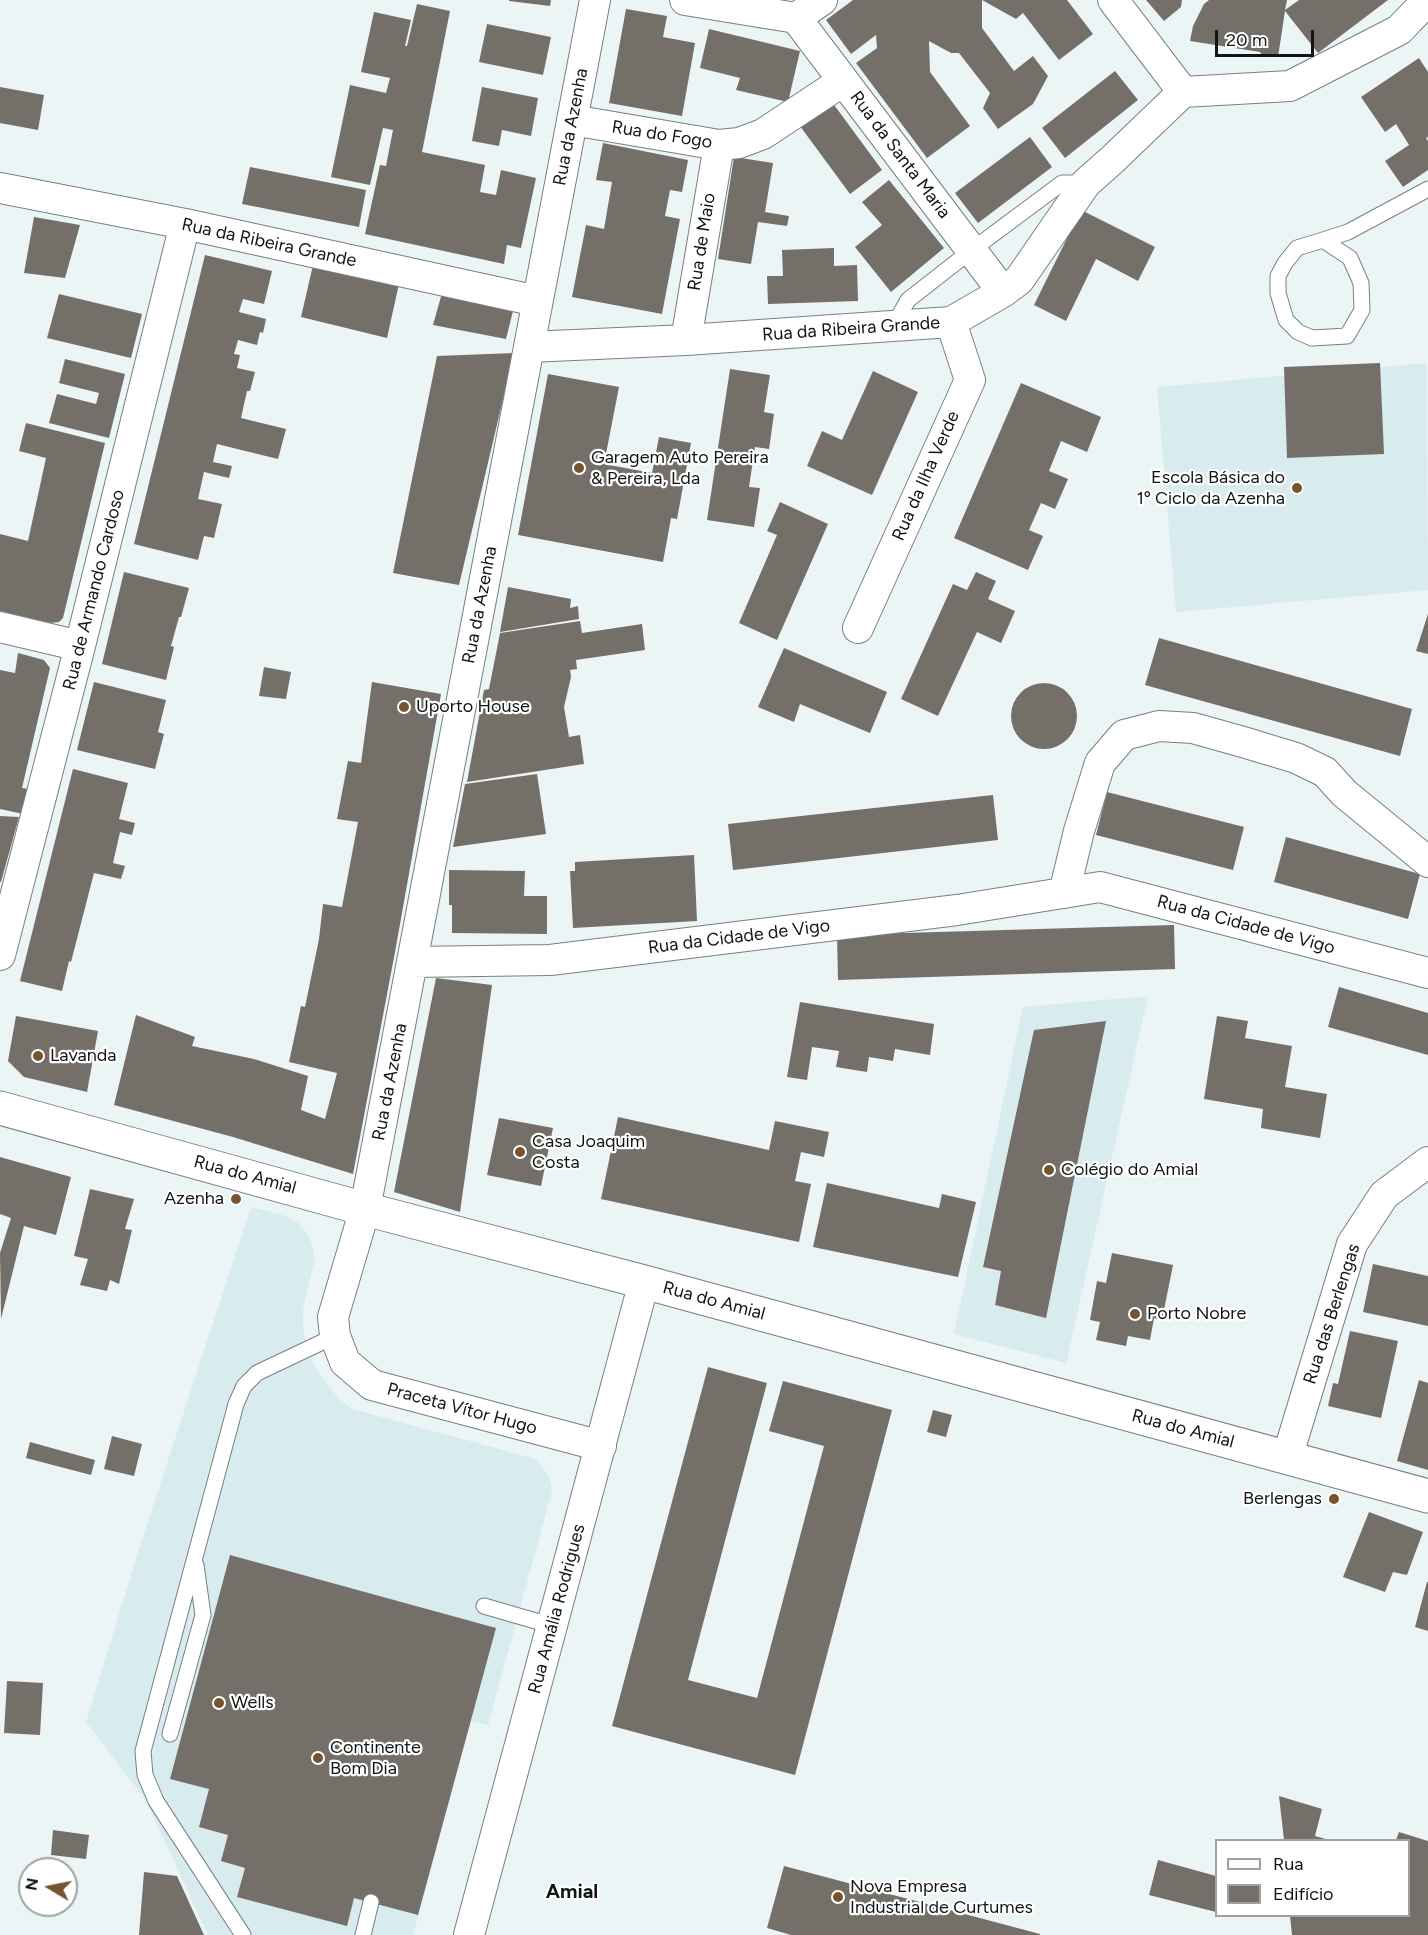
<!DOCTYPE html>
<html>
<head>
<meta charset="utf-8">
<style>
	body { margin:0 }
	#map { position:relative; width:1428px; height:1935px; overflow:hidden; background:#ebf5f6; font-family:Figtree,sans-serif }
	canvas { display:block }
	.legend { position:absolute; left:1215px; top:1839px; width:195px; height:78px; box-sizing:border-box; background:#fff; border:2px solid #a0a1a1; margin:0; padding:8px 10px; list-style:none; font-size:18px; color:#111515 }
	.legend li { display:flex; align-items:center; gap:12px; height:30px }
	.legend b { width:30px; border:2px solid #a0a1a1 }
	.north { position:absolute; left:18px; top:1857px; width:60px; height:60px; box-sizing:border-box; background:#fff; border:2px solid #a0a1a1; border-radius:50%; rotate:280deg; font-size:16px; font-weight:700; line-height:24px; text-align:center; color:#111515 }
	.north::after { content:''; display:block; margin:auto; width:21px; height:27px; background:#77542d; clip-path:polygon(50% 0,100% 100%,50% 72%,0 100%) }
	.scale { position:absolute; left:1215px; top:30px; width:99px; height:27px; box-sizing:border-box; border:3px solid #111515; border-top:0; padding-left:8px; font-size:18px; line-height:21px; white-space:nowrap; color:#111515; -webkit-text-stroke:4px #fff; paint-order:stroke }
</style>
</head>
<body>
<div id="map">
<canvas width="1428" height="1935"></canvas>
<ul class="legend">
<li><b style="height:8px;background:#fff"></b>Rua</li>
<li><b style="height:16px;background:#756f6a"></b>Edifício</li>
</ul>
<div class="north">N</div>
<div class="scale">20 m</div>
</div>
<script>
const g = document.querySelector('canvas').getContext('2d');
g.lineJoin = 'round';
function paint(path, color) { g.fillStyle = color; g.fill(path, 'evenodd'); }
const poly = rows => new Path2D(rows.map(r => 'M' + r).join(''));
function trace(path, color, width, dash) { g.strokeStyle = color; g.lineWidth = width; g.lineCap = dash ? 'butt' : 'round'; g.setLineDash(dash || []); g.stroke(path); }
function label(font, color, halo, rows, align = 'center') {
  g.font = font + ' Figtree,sans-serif'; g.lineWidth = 4.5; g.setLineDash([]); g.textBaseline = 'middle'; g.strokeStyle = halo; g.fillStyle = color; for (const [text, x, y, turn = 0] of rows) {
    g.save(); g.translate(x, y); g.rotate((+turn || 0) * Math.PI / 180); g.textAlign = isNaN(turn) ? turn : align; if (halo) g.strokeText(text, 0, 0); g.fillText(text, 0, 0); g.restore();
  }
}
paint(poly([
	[1427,363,1428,590,1176,612,1157,387],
	[1148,996,1066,1363,954,1334,1023,1007],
	[251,1207,286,1216,297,1222,306,1232,312,1244,315,1258,303,1309,303,1328,307,1348,315,1367,338,1398,352,1409,536,1459,548,1475,551,1484,552,1491,488,1725,471,1721,413,1935,208,1935,145,1799,86,1722,140,1546]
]), '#d8ebee');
paint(poly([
	[509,0,551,0,550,6,509,1],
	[853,0,1067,0,1093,34,1059,60,1023,13,1016,19,982,0,982,28,1014,71,1033,56,1048,76,1033,104,998,129,983,108,990,93,959,53,951,53,929,41,930,72,970,126,927,158,856,63,877,48,876,35,851,54,826,20],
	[1146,0,1182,0,1181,7,1164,21],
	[1209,0,1287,0,1285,10,1299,0,1388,0,1318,53,1285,11,1278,57,1262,55,1260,52,1190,41,1193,26,1204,4],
	[417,4,450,11,422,152,485,165,480,192,496,195,501,170,536,178,521,248,507,245,504,264,365,234,380,165,386,166,393,130,383,128,370,185,331,177,350,85,386,93,390,78,361,72,374,12,411,20,405,46,407,46],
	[626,9,667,16,663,37,695,43,682,116,609,103],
	[487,24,551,37,543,75,479,62],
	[709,29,800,51,788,102,736,90,740,78,700,68],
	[1419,58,1428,72,1428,137,1426,138,1428,141,1428,170,1403,187,1385,161,1409,145,1396,124,1385,132,1361,97],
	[1115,71,1138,100,1065,158,1042,128],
	[0,87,44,95,38,130,0,123],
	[482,87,538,98,531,136,502,130,499,146,472,141],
	[829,98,882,170,850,194,797,122],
	[1030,137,1052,167,978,223,955,193],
	[603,143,688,160,682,192,670,190,665,216,680,219,662,314,572,297,586,225,604,229,612,182,596,180],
	[734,157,773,163,765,212,789,216,787,226,758,222,751,264,718,259],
	[250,167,366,190,359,227,242,204],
	[889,180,944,248,891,292,855,247,882,225,862,202],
	[1081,210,1155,247,1138,281,1096,259,1066,321,1034,305],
	[34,217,80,225,65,278,24,273],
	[834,248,834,266,857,265,858,301,768,304,767,276,783,276,782,250],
	[205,255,272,271,264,304,243,299,239,312,266,319,263,333,260,332,257,345,238,340,234,354,240,355,237,368,255,372,250,391,247,391,241,418,286,429,278,459,217,444,213,462,232,466,229,478,204,472,198,499,222,504,214,538,204,536,198,560,134,544],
	[313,265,399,284,387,338,301,317],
	[442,293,513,311,506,339,433,325],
	[59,294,142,314,131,358,47,338],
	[514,353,459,585,393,573,437,356],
	[65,359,125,374,109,438,49,423,57,394,96,404,99,393,59,383],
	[1380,363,1384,454,1287,458,1284,367],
	[730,369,770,375,764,412,774,414,769,449,755,447,749,487,760,488,754,527,707,520],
	[873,371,918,392,872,495,807,466,822,431,842,440],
	[548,374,619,387,604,464,652,473,659,437,691,443,677,519,671,518,663,562,518,535],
	[1021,383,1101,417,1087,452,1061,441,1049,471,1068,479,1055,509,1041,503,1029,530,1043,536,1028,570,954,538],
	[26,423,105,443,63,618,59,622,50,623,0,611,0,534,28,541,46,458,19,451],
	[780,502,828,524,777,640,739,623,777,535,767,531],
	[124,572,189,588,181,617,179,617,171,646,174,647,166,680,102,664],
	[976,572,996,581,988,599,1015,611,1001,643,977,632,938,716,901,699,953,584,967,590],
	[508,587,571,599,570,608,578,606,579,619,500,632],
	[1428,614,1428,654,1416,651],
	[580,621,582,633,642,624,645,650,576,660,577,669,570,670,571,677,564,707,569,737,580,735,584,764,467,782,484,690,489,689,500,633],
	[1159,638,1412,709,1400,756,1145,685],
	[784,648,887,692,870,733,800,704,794,722,758,707],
	[18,653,44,660,50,668,22,788,29,789,23,814,0,809,0,670,15,673],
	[264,667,291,672,286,699,259,696],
	[94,682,166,700,158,732,164,734,155,769,77,750],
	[372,682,441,694,395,952,353,1174,233,1137,114,1105,136,1015,195,1037,192,1046,254,1059,308,1076,301,1110,325,1119,337,1073,289,1062,301,1006,305,1007,319,939,323,904,342,907,358,822,337,819,348,761,361,763],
	'1011 716a33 33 0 1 1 66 0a33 33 0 1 1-66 0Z',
	[73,769,128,783,119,819,135,823,132,835,120,832,113,863,125,866,121,879,94,873,71,962,69,961,62,991,20,981],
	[537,774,546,834,453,847,465,784],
	[1107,792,1244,827,1233,870,1096,835],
	[993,795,998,840,733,870,728,824],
	[0,816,19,817,1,882,0,882],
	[1286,837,1420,874,1408,919,1274,882],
	[694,855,697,921,573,928,570,871,575,871,575,862],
	[449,870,525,871,524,896,547,896,547,934,452,933,452,905,449,905],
	[1174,925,1175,969,838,980,837,935],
	[436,978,492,985,460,1212,394,1192],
	[1339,987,1428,1013,1428,1055,1328,1027],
	[800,1002,934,1024,930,1055,895,1049,893,1061,869,1057,867,1072,836,1067,839,1051,812,1047,807,1080,787,1077],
	[16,1016,98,1031,87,1092,24,1077,8,1061],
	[1217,1016,1248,1021,1245,1038,1292,1046,1285,1087,1327,1094,1320,1138,1261,1128,1263,1109,1204,1099],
	[1106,1021,1046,1318,995,1305,1001,1271,983,1267,1034,1030],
	[618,1117,769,1150,775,1121,829,1132,824,1157,801,1152,795,1181,811,1184,799,1242,601,1199],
	[499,1118,553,1128,541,1186,487,1175],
	[0,1157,71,1177,56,1235,24,1226,1,1319,0,1253,11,1218,0,1214],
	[827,1183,939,1208,942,1194,976,1202,958,1277,813,1247],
	[90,1189,134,1199,125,1229,132,1230,119,1284,110,1280,107,1291,80,1285,88,1259,74,1256],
	[1112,1253,1173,1265,1162,1320,1154,1318,1150,1340,1128,1336,1126,1346,1096,1340,1100,1322,1090,1320,1097,1281,1106,1283],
	[1373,1264,1428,1276,1428,1326,1363,1312],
	[1350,1331,1398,1341,1381,1418,1328,1406,1333,1383,1338,1384],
	[708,1367,767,1383,688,1680,757,1698,824,1446,769,1431,783,1381,892,1410,795,1775,612,1726],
	[1419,1380,1428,1383,1428,1470,1397,1461],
	[933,1410,952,1415,946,1437,927,1432],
	[112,1436,142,1444,134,1476,104,1469],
	[30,1442,95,1460,91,1475,26,1458],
	[1369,1512,1423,1532,1407,1575,1393,1572,1385,1592,1343,1577],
	[230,1555,496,1628,418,1915,354,1898,347,1926,237,1897,245,1868,221,1861,228,1835,199,1827,209,1789,170,1779],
	[1427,1582,1428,1582,1428,1631,1415,1627],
	[7,1681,43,1683,40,1735,4,1733],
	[1279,1796,1322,1809,1315,1836,1329,1840,1284,1840],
	[53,1830,89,1835,86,1859,51,1855],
	[1399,1832,1428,1841,1428,1935,1292,1935,1290,1916,1408,1916,1408,1840,1396,1840],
	[1158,1860,1216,1876,1216,1912,1149,1895],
	[784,1866,1040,1934,1040,1935,791,1935,767,1928],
	[144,1872,177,1876,204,1935,139,1935]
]), '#756f6a');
const service = poly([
	[1323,240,1350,258,1361,283,1362,310,1347,336,1312,338,1298,332,1286,320,1278,293,1278,276,1285,263,1297,248,1323,240,1348,232,1428,189],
	[894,325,908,300,972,250,1062,183,1086,183],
	[484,1606,553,1626],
	[170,1734,203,1615,196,1565],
	[243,1935,156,1801,145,1775,143,1751,236,1404,244,1386,257,1373,335,1336],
	[363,1935,371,1902]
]);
const minor = poly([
	[595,0,365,1209,333,1317,335,1336,345,1362,372,1385,601,1446],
	[685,0,796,18,822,0],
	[1113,0,1183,92],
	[796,18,1003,292],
	[1183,92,1290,86,1399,30,1428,0],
	[572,120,719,145,739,143,763,134,843,81],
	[0,188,185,224,537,301],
	[686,340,719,145],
	[529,347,686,340,951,322,1003,292,1019,280,1086,183,1112,160,1183,92],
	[0,627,80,646],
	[858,628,970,380,951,322],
	[1064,893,1079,831,1100,763,1124,735,1159,726,1193,728,1243,742,1296,758,1325,772,1344,793,1428,862],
	[0,955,80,646,185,224],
	[412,962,550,960,957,910,1100,887,1428,973],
	[1287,1458,1352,1244,1384,1195,1428,1162],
	[469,1935,644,1282]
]);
const secondary = poly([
	[0,1108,365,1209,644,1282,1428,1496]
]);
trace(service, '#778081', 17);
trace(minor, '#778081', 32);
trace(secondary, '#778081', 35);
trace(service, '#fff', 15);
trace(minor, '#fff', 30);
trace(secondary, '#fff', 33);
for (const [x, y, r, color] of [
	[579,468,6,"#77542d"],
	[1297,488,6,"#77542d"],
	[404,707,6,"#77542d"],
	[38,1056,6,"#77542d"],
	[520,1152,6,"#77542d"],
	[1049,1170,6,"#77542d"],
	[236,1199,6,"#77542d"],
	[1135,1314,6,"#77542d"],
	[1334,1499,6,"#77542d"],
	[219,1703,6,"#77542d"],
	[318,1758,6,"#77542d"],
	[838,1897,6,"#77542d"]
]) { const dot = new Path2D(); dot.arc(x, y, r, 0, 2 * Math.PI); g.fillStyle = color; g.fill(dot); trace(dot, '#fff', 2); }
label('18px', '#111515', '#fff', [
	["Rua da Azenha",571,127,-79],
	["Rua do Fogo",662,135,9],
	["Rua da Santa Maria",900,155,53],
	["Rua de Maio",702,242,-81],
	["Rua da Ribeira Grande",269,243,12],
	["Rua da Ribeira Grande",851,329,-4],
	["Rua da Ilha Verde",926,476,-66],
	["Rua de Armando Cardoso",94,590,-76],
	["Rua da Azenha",480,605,-79],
	["Rua da Cidade de Vigo",1246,925,15],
	["Rua da Cidade de Vigo",739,937,-7],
	["Rua da Azenha",390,1082,-79],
	["Rua do Amial",245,1175,15],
	["Rua do Amial",714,1301,15],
	["Rua das Berlengas",1332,1314,-72],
	["Praceta Vítor Hugo",462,1409,15],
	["Rua do Amial",1183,1429,15],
	["Rua Amália Rodrigues",557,1609,-75]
]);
label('18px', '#111515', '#fff', [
	["Garagem Auto Pereira",591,458],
	["& Pereira, Lda",591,479],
	["Escola Básica do",1285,478,"right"],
	["1º Ciclo da Azenha",1285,499,"right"],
	["Uporto House",416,707],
	["Lavanda",50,1056],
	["Casa Joaquim",532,1142],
	["Costa",532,1163],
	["Colégio do Amial",1061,1170],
	["Azenha",224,1199,"right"],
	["Porto Nobre",1147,1314],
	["Berlengas",1322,1499,"right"],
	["Wells",231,1703],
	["Continente",330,1748],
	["Bom Dia",330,1769],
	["Nova Empresa",850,1887],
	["Industrial de Curtumes",850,1908]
], 'left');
label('bold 20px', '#111515', '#fff', [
	["Amial",572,1892]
]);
</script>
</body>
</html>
